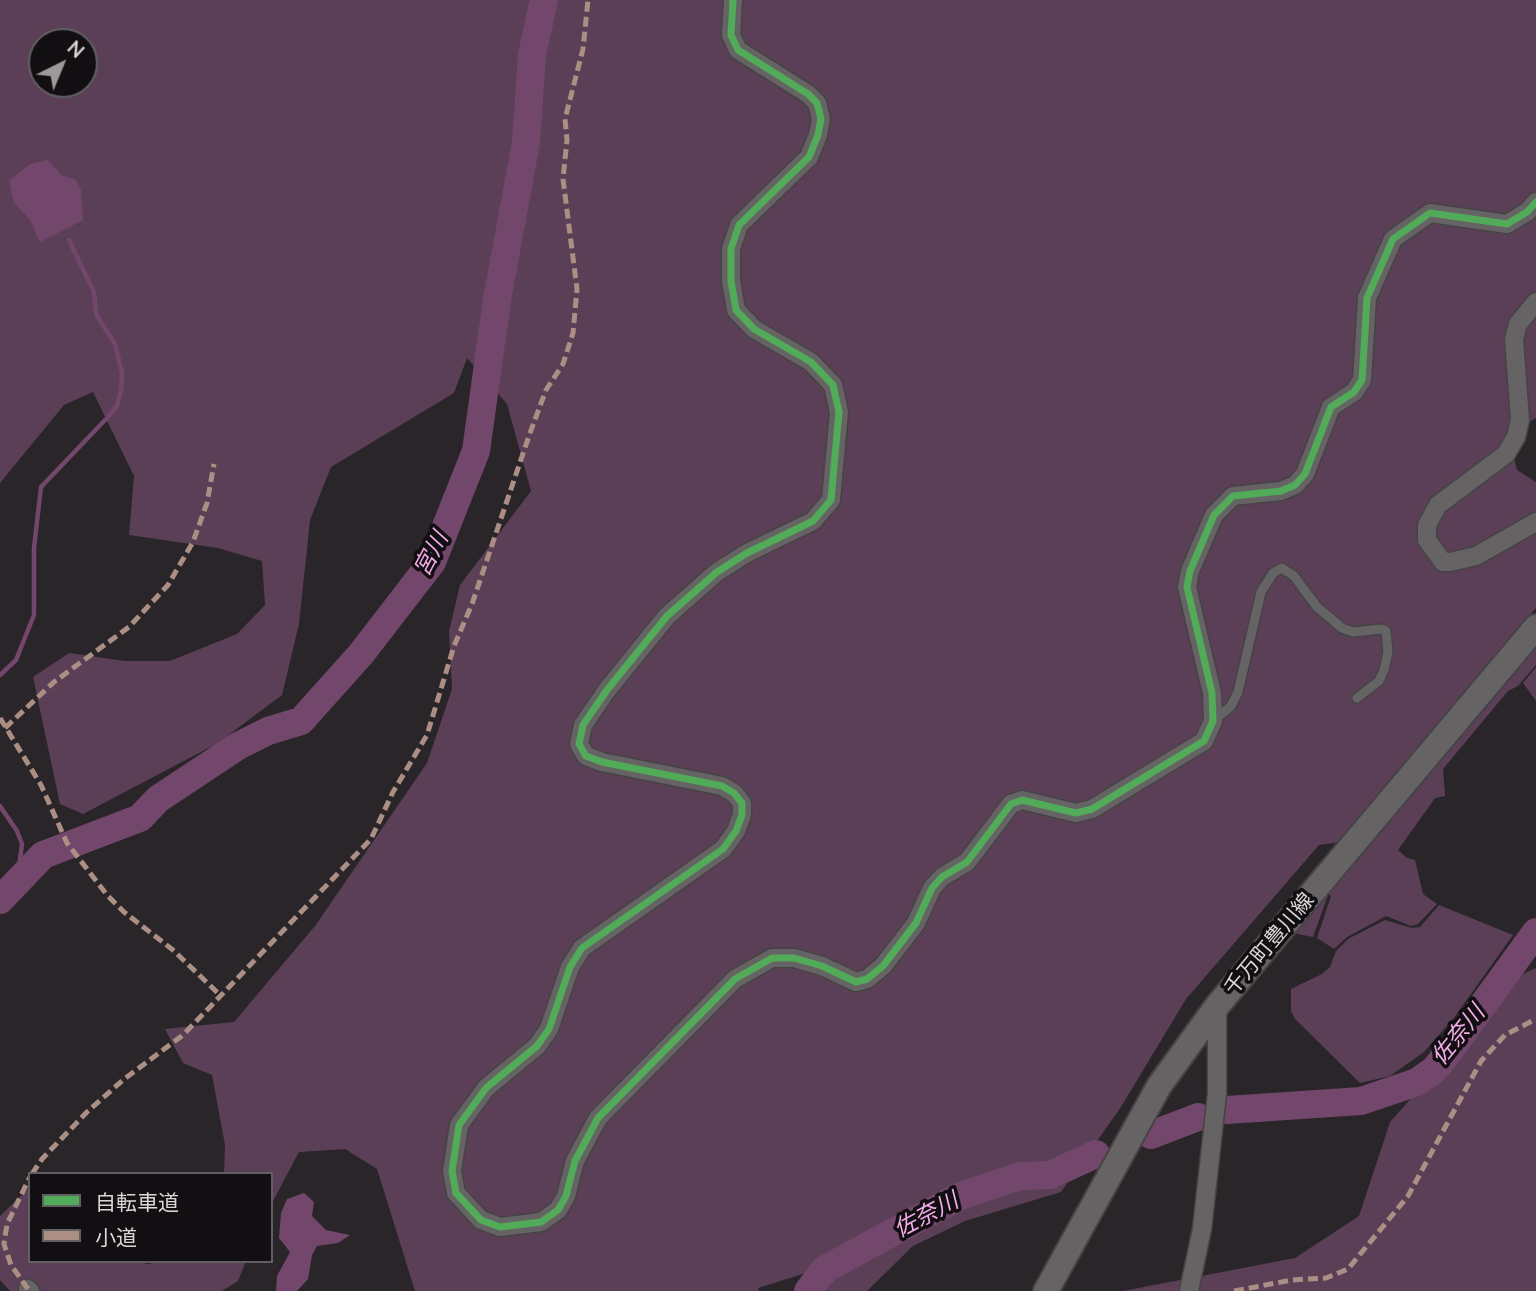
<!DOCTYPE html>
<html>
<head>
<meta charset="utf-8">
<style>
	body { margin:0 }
	#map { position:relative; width:1536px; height:1291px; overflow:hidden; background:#292528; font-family:Lato,"Noto Sans JP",sans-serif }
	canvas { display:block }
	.legend { position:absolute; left:28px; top:1172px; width:245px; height:91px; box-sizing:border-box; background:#110f11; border:2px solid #615f61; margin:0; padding:9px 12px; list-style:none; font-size:21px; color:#dad6d9 }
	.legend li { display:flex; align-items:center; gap:14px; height:35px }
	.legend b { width:35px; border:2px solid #615f61 }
	.north { position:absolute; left:28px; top:28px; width:70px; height:70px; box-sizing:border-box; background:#110f11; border:2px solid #615f61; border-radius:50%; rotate:43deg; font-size:19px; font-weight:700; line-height:28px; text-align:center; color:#dad6d9 }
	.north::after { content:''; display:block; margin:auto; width:24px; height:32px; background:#9c989b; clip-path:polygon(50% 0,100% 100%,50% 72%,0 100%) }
</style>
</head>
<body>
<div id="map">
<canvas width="1536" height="1291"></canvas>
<ul class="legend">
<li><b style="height:9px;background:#51ab58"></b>自転車道</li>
<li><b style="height:9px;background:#ac8f84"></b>小道</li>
</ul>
<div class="north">N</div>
</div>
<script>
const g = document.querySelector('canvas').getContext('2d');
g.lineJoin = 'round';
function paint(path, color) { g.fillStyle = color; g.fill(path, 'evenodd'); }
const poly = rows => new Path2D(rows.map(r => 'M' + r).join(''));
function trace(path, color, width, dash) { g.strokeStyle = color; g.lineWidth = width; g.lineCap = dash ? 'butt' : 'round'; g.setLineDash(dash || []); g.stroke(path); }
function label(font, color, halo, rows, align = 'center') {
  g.font = font + ' Lato,"Noto Sans JP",sans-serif'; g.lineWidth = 7; g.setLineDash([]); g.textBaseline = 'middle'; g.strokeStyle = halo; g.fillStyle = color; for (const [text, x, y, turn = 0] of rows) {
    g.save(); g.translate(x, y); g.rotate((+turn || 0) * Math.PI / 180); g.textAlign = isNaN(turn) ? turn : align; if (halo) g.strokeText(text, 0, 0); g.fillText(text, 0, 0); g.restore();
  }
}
paint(poly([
	[0,0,1536,0,1536,418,1508,434,1517,470,1536,482,1536,608,1340,842,1319,845,1186,999,1121,1107,1061,1192,965,1221,913,1246,867,1291,828,1291,806,1273,758,1288,759,1291,415,1291,377,1169,345,1149,299,1152,271,1205,271,1174,224,1174,225,1145,212,1075,183,1063,165,1029,234,1022,315,926,427,763,452,689,449,631,460,585,531,491,507,404,467,358,454,393,331,467,310,520,299,624,282,695,218,743,83,814,60,804,33,677,69,653,125,661,170,661,237,634,265,605,262,561,218,548,129,535,134,476,93,392,64,405,0,483],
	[42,42,84,42,84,84,42,84],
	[1536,641,1536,665,1518,686,1508,691,1443,769,1445,796,1435,798,1398,850,1407,858,1415,860,1423,894,1437,904,1418,924,1411,926,1386,916,1347,937,1334,949,1317,938,1331,896,1323,890],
	[1536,667,1536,701,1523,683],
	[1322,892,1328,895,1313,937,1288,932],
	[1439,905,1513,935,1453,1019,1424,1052,1390,1076,1360,1083,1295,1019,1291,1011,1291,989,1322,974,1330,967,1336,951,1348,939,1385,920,1412,928,1420,927],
	[1536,968,1536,1291,1123,1291,1295,1258,1359,1216,1390,1122,1521,975],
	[30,1187,30,1261,132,1261,148,1264,161,1261,246,1261,238,1281,222,1291,10,1291,0,1280,0,1216]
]), '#5b3f57');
paint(poly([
	[48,160,61,175,76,180,81,190,83,220,40,242,30,220,14,203,9,181,30,164],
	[304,1193,314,1202,312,1216,326,1230,350,1235,338,1243,317,1246,312,1255,308,1279,297,1291,276,1291,277,1276,290,1252,279,1238,281,1213,287,1199]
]), '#73476c');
trace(poly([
	[0,675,16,660,34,615,34,548,41,487,107,418,117,406,121,390,122,373,115,344,96,314,94,292,69,240],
	[0,806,17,831,22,844,17,882]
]), '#73476c', 4.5);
trace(poly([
	[0,900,43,855,140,818,158,799,238,746,268,731,301,721,361,654,432,562,476,451,497,300,526,142,532,55,544,0],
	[1227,1110,1361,1101,1417,1082,1434,1070,1448,1053,1536,932],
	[1151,1135,1198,1117],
	[808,1291,825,1269,960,1196,1020,1176,1050,1175,1096,1154]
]), '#73476c', 28);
const lane = poly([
	[1213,721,1231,706,1238,692,1261,592,1273,573,1282,568,1294,576,1317,607,1342,628,1353,632,1382,629,1386,631,1388,652,1384,670,1379,681,1357,698]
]);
const street = poly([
	[733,0,731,35,738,50,808,94,817,103,821,119,818,135,809,157,739,225,731,249,731,281,736,310,754,329,811,362,833,385,839,412,831,500,813,521,747,553,717,572,667,616,607,690,583,725,579,744,586,756,602,762,722,786,734,793,742,803,742,815,736,831,723,849,582,948,570,967,549,1029,537,1046,486,1088,459,1125,452,1171,456,1193,481,1220,500,1227,541,1222,558,1210,566,1196,575,1161,598,1118,735,979,772,958,794,958,822,966,856,982,867,979,883,966,916,923,932,888,942,877,967,862,1011,804,1022,800,1076,813,1092,809,1204,741,1213,721,1212,693,1187,587,1190,571,1214,515,1233,496,1281,491,1295,485,1305,474,1331,407,1354,392,1362,380,1367,298,1393,239,1430,213,1507,224,1527,212,1536,202],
	[1536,302,1518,324,1514,339,1520,420,1516,437,1506,454,1438,505,1427,525,1427,540,1443,562,1450,562,1476,556,1536,522],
	[28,1289,30,1291],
	[1189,1291,1202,1229,1217,1094,1217,1006]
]);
const secondary = poly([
	[1046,1291,1159,1086,1217,1006,1536,627]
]);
trace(lane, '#464345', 12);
trace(street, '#464345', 21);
trace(secondary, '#464345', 28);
trace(lane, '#666365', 9);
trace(street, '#666365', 18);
trace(secondary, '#666365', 24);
trace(poly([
	[0,718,41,785,67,843,107,895,124,912,173,950,220,995],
	[5,728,54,682,129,627,168,585,193,542,207,503,214,464],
	[32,1174,42,1159,87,1112,123,1080,183,1035,371,839,393,792,427,735,454,646,472,604,530,433,546,390,563,364,573,333,577,289,563,179,567,140,565,119,583,49,588,0],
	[28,1289,11,1265,4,1244,7,1224,30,1177],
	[1234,1291,1292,1280,1326,1278,1348,1269,1408,1196,1481,1061,1505,1035,1536,1019]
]), '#ac8f84', 5, [10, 5]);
trace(poly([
	[733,0,731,35,738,50,808,94,817,103,821,119,818,135,809,157,739,225,731,249,731,281,736,310,754,329,811,362,833,385,839,412,831,500,813,521,747,553,717,572,667,616,607,690,583,725,579,744,586,756,602,762,722,786,734,793,742,803,742,815,736,831,723,849,582,948,570,967,549,1029,537,1046,486,1088,459,1125,452,1171,456,1193,481,1220,500,1227,541,1222,558,1210,566,1196,575,1161,598,1118,735,979,772,958,794,958,822,966,856,982,867,979,883,966,916,923,932,888,942,877,967,862,1011,804,1022,800,1076,813,1092,809,1204,741,1213,721,1212,693,1187,587,1190,571,1214,515,1233,496,1281,491,1295,485,1305,474,1331,407,1354,392,1362,380,1367,298,1393,239,1430,213,1507,224,1527,212,1536,202]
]), '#51ab58', 7);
label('21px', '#dad6d9', '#110f11', [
	["千万町豊川線",1269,944,-50]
]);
label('italic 23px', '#f4abe9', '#110f11', [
	["宮川",431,554,-62],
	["佐奈川",1458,1035,-51],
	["佐奈川",926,1215,-28]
]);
</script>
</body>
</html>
